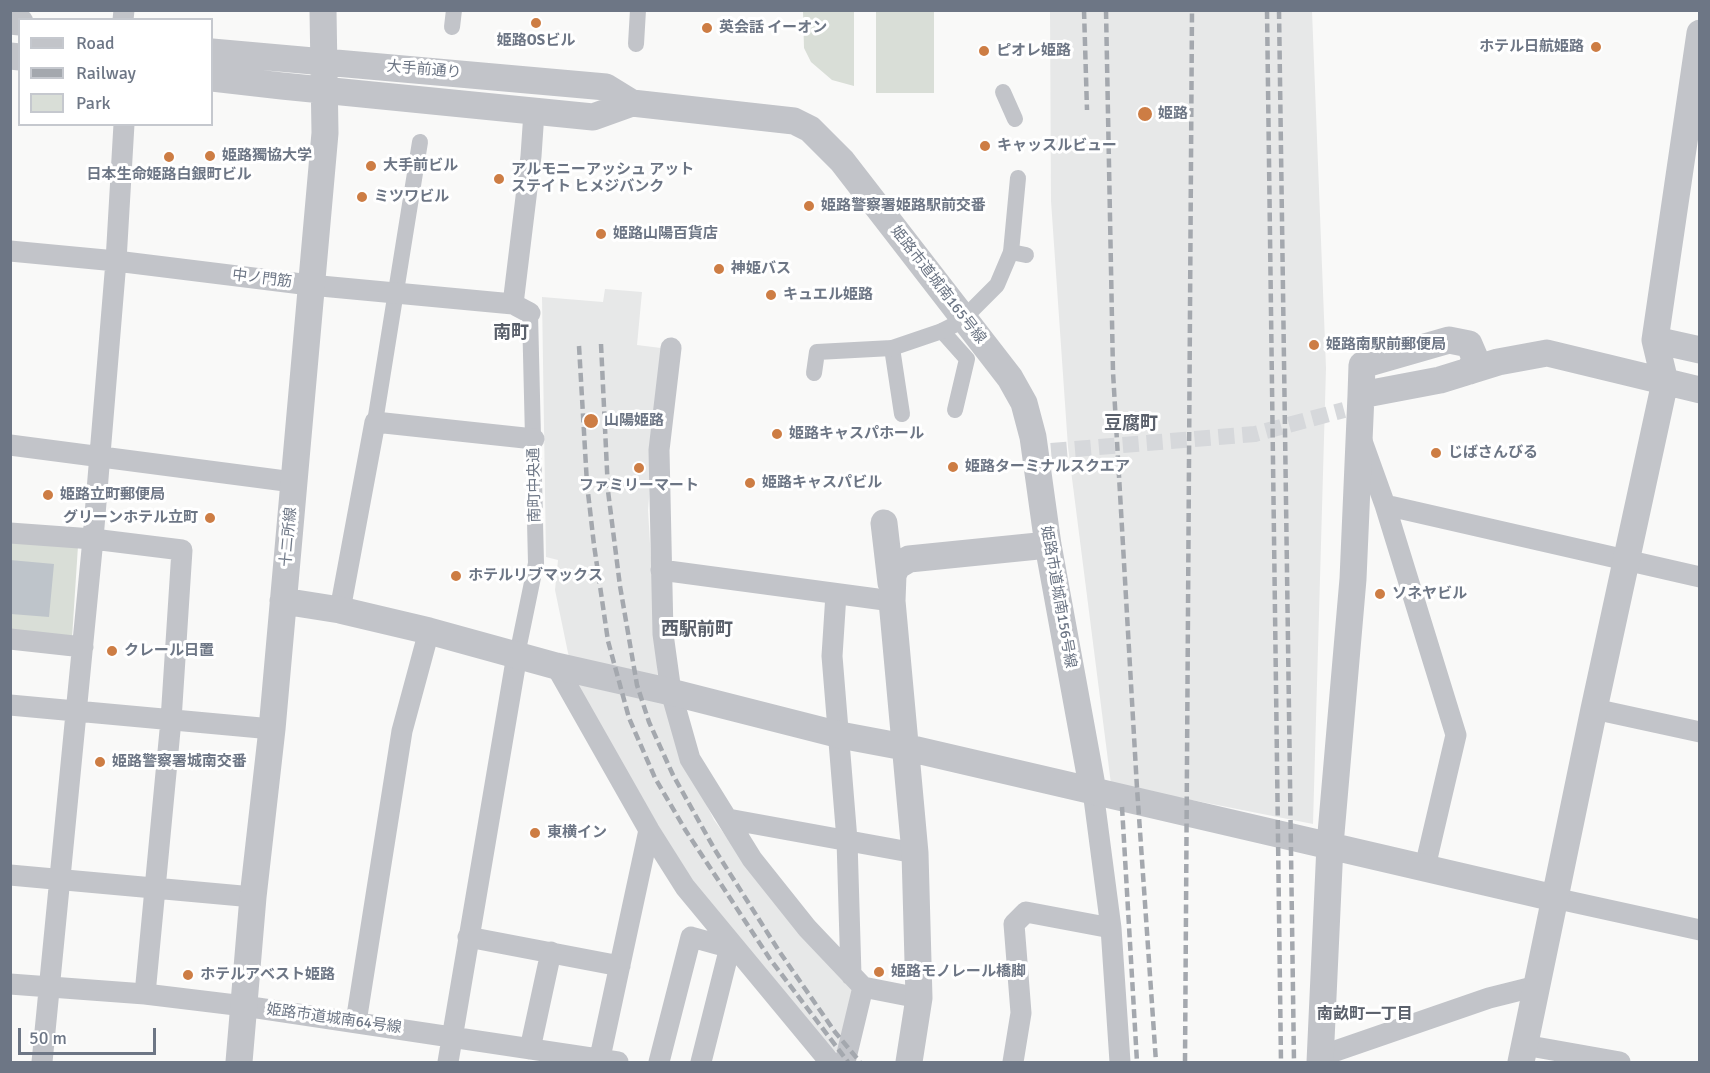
<!DOCTYPE html>
<html>
<head>
<meta charset="utf-8">
<style>
	body { margin:0 }
	#map { position:relative; width:1710px; height:1073px; overflow:hidden; background:#f9f9f8; font-family:Signika,sans-serif }
	canvas { display:block }
	.frame { position:absolute; inset:0; border:12px solid #6d7685; pointer-events:none }
	.legend { position:absolute; left:18px; top:18px; width:195px; height:108px; box-sizing:border-box; background:#fff; border:2px solid #c5c8ce; margin:0; padding:8px 10px; list-style:none; font-size:18px; color:#6d7685 }
	.legend li { display:flex; align-items:center; gap:12px; height:30px }
	.legend b { width:30px; border:2px solid #c5c8ce }
	.scale { position:absolute; left:18px; top:1028px; width:138px; height:27px; box-sizing:border-box; border:3px solid #6d7685; border-top:0; padding-left:8px; font-size:18px; line-height:21px; white-space:nowrap; color:#6d7685; -webkit-text-stroke:4px #fff; paint-order:stroke }
</style>
</head>
<body>
<div id="map">
<canvas width="1710" height="1073"></canvas>
<div class="frame"></div>
<ul class="legend">
<li><b style="height:8px;background:#c2c4c9"></b>Road</li>
<li><b style="height:8px;background:#a4a8ae"></b>Railway</li>
<li><b style="height:16px;background:#d9ded7"></b>Park</li>
</ul>
<div class="scale">50 m</div>
</div>
<script>
const g = document.querySelector('canvas').getContext('2d');
g.lineJoin = 'round';
function paint(path, color) { g.fillStyle = color; g.fill(path, 'evenodd'); }
const poly = rows => new Path2D(rows.map(r => 'M' + r).join(''));
function trace(path, color, width, dash) { g.strokeStyle = color; g.lineWidth = width; g.lineCap = dash ? 'butt' : 'round'; g.setLineDash(dash || []); g.stroke(path); }
function label(font, color, halo, rows, align = 'center') {
  g.font = font + ' Signika,"Noto Sans JP",sans-serif'; g.lineWidth = 6; g.setLineDash([]); g.textBaseline = 'middle'; g.strokeStyle = halo; g.fillStyle = color; for (const [text, x, y, turn = 0] of rows) {
    g.save(); g.translate(x, y); g.rotate((+turn || 0) * Math.PI / 180); g.textAlign = isNaN(turn) ? turn : align; if (halo) g.strokeText(text, 0, 0); g.fillText(text, 0, 0); g.restore();
  }
}
paint(poly([
	[1050,11,1312,11,1326,368,1313,824,1111,784,1068,447,1051,201],
	[605,289,642,292,637,345,661,348,648,510,658,678,678,747,714,820,773,901,856,989,839,1052,828,1051,687,876,573,677,555,590,558,560,546,557,542,297,603,302]
]), '#e7e8e8');
paint(poly([
	[803,11,854,11,854,86,832,80,811,62,804,48],
	[876,11,934,11,934,93,876,93],
	[10,541,78,546,72,638,11,631]
]), '#d9ded7');
paint(poly([
	[10,560,54,564,49,617,11,614]
]), '#bec4ca');
trace(poly([
	[1051,451,1255,434,1344,410]
]), '#d6d8db', 16, [16, 8]);
trace(poly([
	[452,27,454,10],
	[636,44,638,10],
	[1003,92,1015,119],
	[1011,252,1026,255],
	[942,331,967,359,955,410],
	[892,348,902,414],
	[375,422,420,142],
	[517,655,536,563,530,313]
]), '#c2c4c9', 16);
trace(poly([
	[123,20,124,10],
	[10,251,116,261,310,285,513,304],
	[530,313,513,304,531,156,534,112],
	[671,348,659,450,663,634,671,692,690,759,752,859,807,928,863,987,919,998],
	[1362,441,1385,505,1456,735,1425,867],
	[10,445,293,482],
	[1385,505,1700,577],
	[10,533,93,539,182,550,171,720,145,994],
	[661,570,892,601],
	[836,594,832,656,847,840,851,975],
	[340,610,375,422,534,439],
	[10,639,83,647],
	[556,666,649,830,685,887,830,1062],
	[10,705,272,729],
	[1594,709,1700,732],
	[1093,791,1111,928,1120,1062],
	[728,819,915,853],
	[10,875,253,897],
	[1554,898,1700,930],
	[468,937,620,966],
	[10,984,145,994,244,1006,618,1062],
	[356,1022,402,731,429,631],
	[1524,1045,1620,1062],
	[530,1049,551,952],
	[1321,1056,1489,998,1537,986],
	[42,1062,93,539,116,261,124,124],
	[448,1062,517,655],
	[599,1062,649,830],
	[659,1062,691,937,731,948],
	[701,1062,731,943],
	[845,1062,863,987],
	[1013,1062,1021,1013,1014,924,1026,912,1111,928]
]), '#c2c4c9', 21);
trace(poly([
	[10,21,20,22],
	[212,52,606,87,632,103,794,121,810,129,842,161,1010,378,1024,403,1033,437,1048,545,1093,791],
	[10,56,20,57],
	[212,78,282,86,593,117,632,103],
	[1655,340,1700,350],
	[1470,371,1475,358,1469,344,1449,340,1362,365,1361,395,1440,380,1498,362,1547,353,1700,390],
	[884,523,891,583],
	[283,601,340,610,429,631,556,666,671,692,840,735,904,747,1554,898],
	[239,1062,253,897,272,729,325,133,323,10],
	[909,1062,919,998,915,853,892,601,893,575,897,566,909,559,1048,545],
	[1320,1062,1330,845,1353,579,1361,395],
	[1521,1062,1594,709,1665,382,1655,340,1700,33]
]), '#c2c4c9', 27);
trace(poly([
	[1084,10,1087,110],
	[1106,10,1113,372,1137,788,1156,1062],
	[1267,10,1281,1062],
	[1279,10,1294,1062],
	[601,344,608,491,620,586,637,685,649,722,673,775,715,850,779,951,835,1032,860,1062],
	[579,346,587,484,594,545,608,641,629,718,655,778,686,831,770,959,848,1062],
	[1122,807,1137,1062],
	[1185,1062,1192,10]
]), '#a4a8ae', 4.5, [9, 4.5]);
trace(poly([
	[814,373,817,352,892,348,942,331,960,322,997,285,1011,252,1018,178]
]), '#c2c4c9', 16);
for (const [x, y, r, color] of [
	[536,23,6,"#cd7d44"],
	[707,28,6,"#cd7d44"],
	[1596,47,6,"#cd7d44"],
	[984,51,6,"#cd7d44"],
	[1145,114,8,"#cd7d44"],
	[985,146,6,"#cd7d44"],
	[210,156,6,"#cd7d44"],
	[169,157,6,"#cd7d44"],
	[371,166,6,"#cd7d44"],
	[499,179,6,"#cd7d44"],
	[362,197,6,"#cd7d44"],
	[809,206,6,"#cd7d44"],
	[601,234,6,"#cd7d44"],
	[719,269,6,"#cd7d44"],
	[771,295,6,"#cd7d44"],
	[1314,345,6,"#cd7d44"],
	[591,421,8,"#cd7d44"],
	[777,434,6,"#cd7d44"],
	[1436,453,6,"#cd7d44"],
	[953,467,6,"#cd7d44"],
	[639,468,6,"#cd7d44"],
	[750,483,6,"#cd7d44"],
	[48,495,6,"#cd7d44"],
	[210,518,6,"#cd7d44"],
	[456,576,6,"#cd7d44"],
	[1380,594,6,"#cd7d44"],
	[112,651,6,"#cd7d44"],
	[100,762,6,"#cd7d44"],
	[535,833,6,"#cd7d44"],
	[879,972,6,"#cd7d44"],
	[188,975,6,"#cd7d44"]
]) { const dot = new Path2D(); dot.arc(x, y, r, 0, 2 * Math.PI); g.fillStyle = color; g.fill(dot); trace(dot, '#fff', 2); }
label('bold 15px', '#6d7685', '#fff', [
	["英会話 イーオン",719,28],
	["姫路OSビル",536,41,"center"],
	["ホテル日航姫路",1584,47,"right"],
	["ピオレ姫路",996,51],
	["姫路",1158,114],
	["キャッスルビュー",997,146],
	["姫路獨協大学",222,156],
	["大手前ビル",383,166],
	["アルモニーアッシュ アット",511,170],
	["ステイト ヒメジバンク",511,187],
	["日本生命姫路白銀町ビル",169,175,"center"],
	["ミツワビル",374,197],
	["姫路警察署姫路駅前交番",821,206],
	["姫路山陽百貨店",613,234],
	["神姫バス",731,269],
	["キュエル姫路",783,295],
	["姫路南駅前郵便局",1326,345],
	["山陽姫路",604,421],
	["姫路キャスパホール",789,434],
	["じばさんびる",1448,453],
	["姫路ターミナルスクエア",965,467],
	["姫路キャスパビル",762,483],
	["ファミリーマート",639,486,"center"],
	["姫路立町郵便局",60,495],
	["グリーンホテル立町",198,518,"right"],
	["ホテルリブマックス",468,576],
	["ソネヤビル",1392,594],
	["クレール日置",124,651],
	["姫路警察署城南交番",112,762],
	["東横イン",547,833],
	["姫路モノレール橋脚",891,972],
	["ホテルアベスト姫路",200,975]
], 'left');
label('15px', '#6d7685', '#fff', [
	["大手前通り",424,70,5],
	["中ノ門筋",262,279,7],
	["姫路市道城南165号線",938,285,52],
	["南町中央通",535,485,-91],
	["十二所線",289,537,-85],
	["姫路市道城南156号線",1058,597,80],
	["姫路市道城南64号線",334,1019,8]
]);
label('bold 16px', '#5a606b', '#fff', [
	["南畝町一丁目",1365,1015]
]);
label('bold 18px', '#5a606b', '#fff', [
	["南町",511,333],
	["豆腐町",1131,424],
	["西駅前町",697,630]
]);
</script>
</body>
</html>
